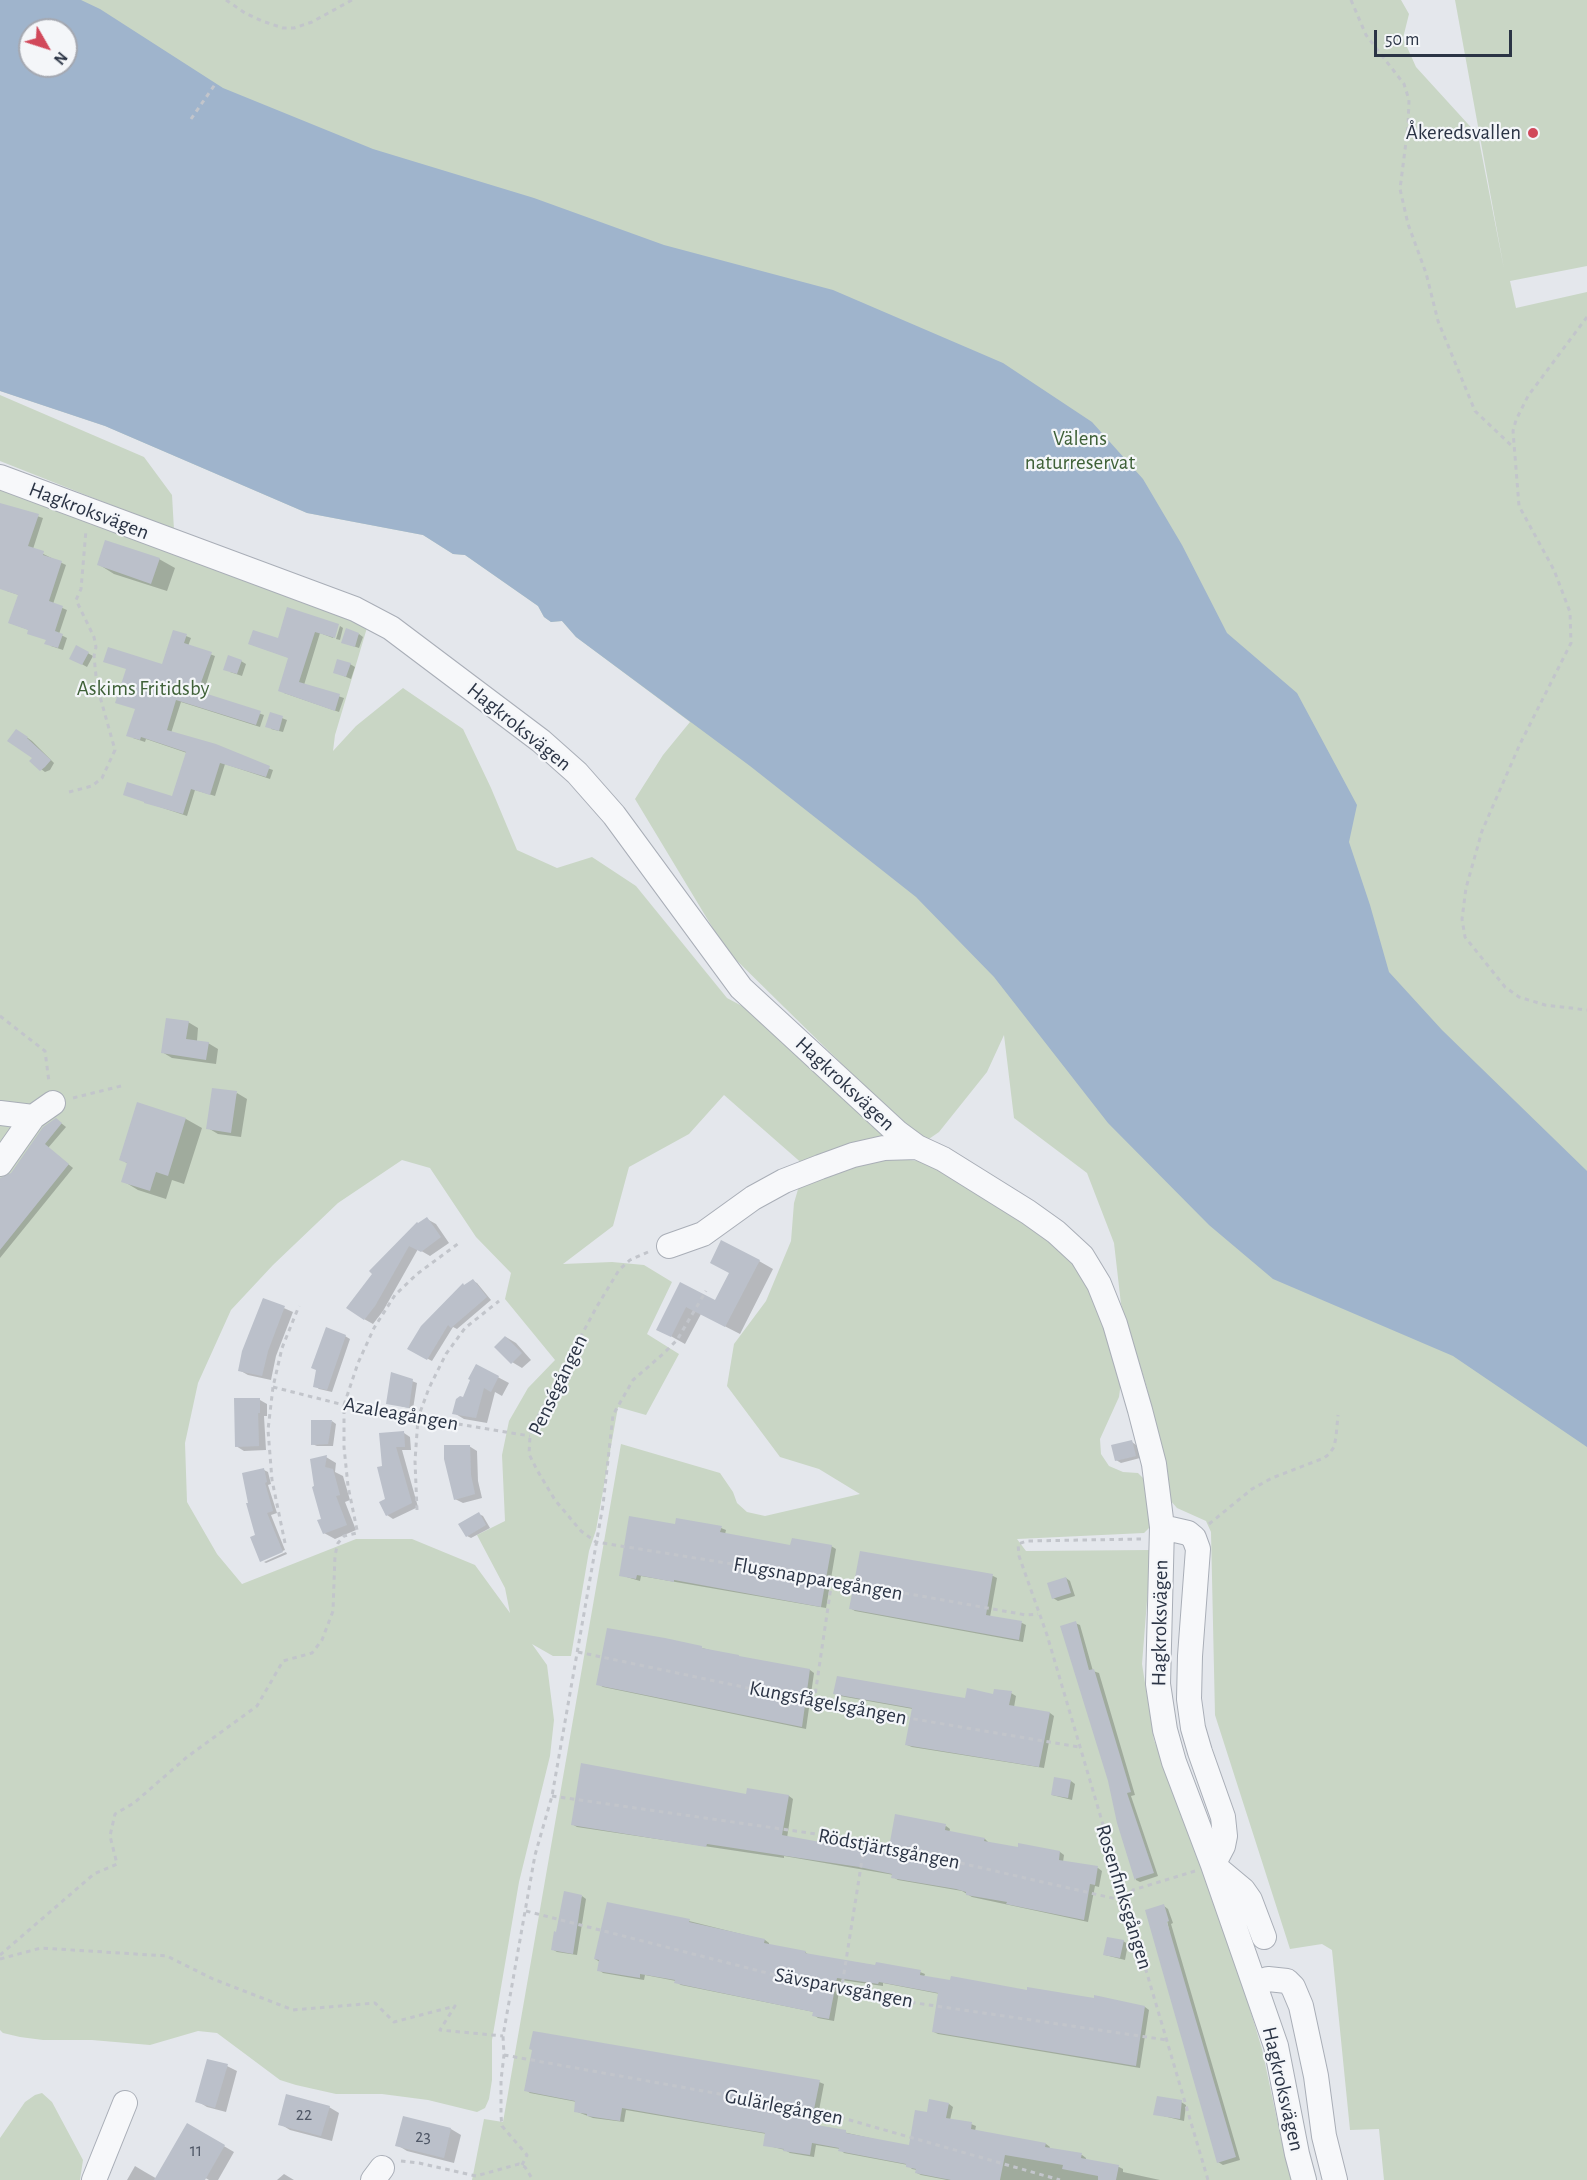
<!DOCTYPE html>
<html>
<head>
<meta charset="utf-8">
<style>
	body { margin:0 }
	#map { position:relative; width:1587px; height:2180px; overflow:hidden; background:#e4e7ec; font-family:"Alegreya Sans",sans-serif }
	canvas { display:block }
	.north { position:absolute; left:18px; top:18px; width:60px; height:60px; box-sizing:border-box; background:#f4f6f9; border:2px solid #a4a8b1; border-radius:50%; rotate:129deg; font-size:16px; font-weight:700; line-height:24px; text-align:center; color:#2b3445 }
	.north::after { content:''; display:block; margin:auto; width:21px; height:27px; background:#d1495b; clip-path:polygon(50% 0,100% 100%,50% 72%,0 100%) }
	.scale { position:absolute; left:1374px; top:30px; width:138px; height:27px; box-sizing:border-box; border:3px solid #2b3445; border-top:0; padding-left:8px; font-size:18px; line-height:21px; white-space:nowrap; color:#2b3445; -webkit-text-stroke:4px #f4f6f9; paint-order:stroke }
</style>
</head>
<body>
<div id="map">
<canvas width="1587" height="2180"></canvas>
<div class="north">N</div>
<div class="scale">50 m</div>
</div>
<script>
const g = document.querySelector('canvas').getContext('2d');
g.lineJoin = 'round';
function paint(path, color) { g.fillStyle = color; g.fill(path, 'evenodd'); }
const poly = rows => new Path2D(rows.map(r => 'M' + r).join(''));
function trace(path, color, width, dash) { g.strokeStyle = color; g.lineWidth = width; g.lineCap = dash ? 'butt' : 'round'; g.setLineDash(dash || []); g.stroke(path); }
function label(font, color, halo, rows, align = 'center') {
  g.font = font + ' "Alegreya Sans",sans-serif'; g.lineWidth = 4.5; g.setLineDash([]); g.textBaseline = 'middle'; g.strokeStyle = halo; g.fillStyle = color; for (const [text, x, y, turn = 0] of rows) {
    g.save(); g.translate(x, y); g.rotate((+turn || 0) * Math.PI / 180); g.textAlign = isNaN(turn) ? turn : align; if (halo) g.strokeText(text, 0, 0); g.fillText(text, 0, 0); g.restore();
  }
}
paint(poly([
	[0,0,1401,0,1409,14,1403,38,1416,67,1478,135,1504,269,1455,0,1587,0,1587,266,1510,281,1516,308,1587,292,1587,2180,1384,2180,1379,2129,1350,2130,1332,1950,1322,1944,1290,1949,1215,1715,1211,1532,1206,1521,1177,1508,1170,1500,1164,1459,1147,1388,1121,1304,1114,1243,1087,1173,1014,1118,1004,1035,987,1072,939,1132,926,1141,901,1122,726,950,635,799,663,755,690,722,576,637,562,621,551,622,544,617,538,606,465,555,453,554,423,535,307,513,105,426,0,391],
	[30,30,66,30,66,66,30,66],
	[0,395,144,457,172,495,174,530,0,461],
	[0,483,369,621,335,735,333,751,356,726,403,688,463,729,491,788,517,850,557,868,592,857,636,886,727,998,755,1013,893,1139,805,1166,724,1095,689,1134,629,1167,613,1226,563,1264,612,1262,644,1265,672,1282,647,1334,679,1354,646,1415,618,1407,596,1530,589,1551,571,1656,553,1656,532,1644,547,1665,554,1720,550,1756,519,1882,492,2040,492,2080,489,2099,485,2108,477,2112,428,2100,382,2094,336,2094,296,2085,280,2080,217,2033,198,2031,150,2045,92,2040,43,2040,20,2037,3,2033,0,2030],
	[402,1160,430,1168,476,1237,511,1273,505,1299,555,1360,528,1388,509,1421,502,1455,505,1521,477,1535,505,1588,510,1613,475,1565,412,1539,356,1539,242,1584,217,1554,187,1502,185,1443,198,1383,231,1310,273,1265,338,1203],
	[898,1159,921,1161,954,1175,1030,1222,1071,1259,1090,1292,1109,1343,1121,1382,1119,1397,1100,1439,1101,1454,1109,1466,1123,1472,1138,1473,1146,1481,1153,1524,1144,1533,1017,1539,1026,1551,1151,1550,1142,1664,1154,1740,1221,1914,1262,2049,1284,2152,1293,2180,472,2180,484,2119,503,2122,621,1444,720,1473,733,1492,737,1503,747,1512,765,1516,860,1494,819,1469,780,1457,727,1386,734,1344,766,1301,791,1241,794,1203,799,1186,865,1161],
	[42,2093,52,2102,83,2160,80,2180,0,2180,0,2138,25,2102,35,2095]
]), '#c9d6c5');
paint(poly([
	[0,0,81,0,100,9,223,88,373,149,534,198,664,245,833,290,1003,363,1092,422,1143,479,1182,545,1227,633,1297,693,1357,805,1349,842,1370,905,1389,972,1442,1030,1587,1171,1587,1447,1453,1356,1273,1279,1209,1225,1108,1123,994,977,916,897,750,766,576,637,562,621,551,622,544,617,538,606,465,555,453,554,423,535,307,513,105,426,0,391],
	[30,30,66,30,66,66,30,66]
]), '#9fb4cc');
paint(poly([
	[0,504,43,518,33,549,66,565,53,604,67,610,59,634,67,638,63,650,51,646,47,640,29,630,10,623,19,595,7,591,0,552],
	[159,559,175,568,167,591,114,574,98,564],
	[338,625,333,638,320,633,304,685,344,698,339,712,284,693,290,658,250,644,278,640],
	[340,626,343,628,340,640,336,639],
	[359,634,363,637,359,648,347,644],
	[186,636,191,638,188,646,215,656,203,694,264,715,260,727,181,702,171,733,273,770,270,779,225,764,215,796,195,790,187,816,145,802,173,798,187,753,146,739,145,742,133,738,163,666],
	[77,647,93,656,87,667,71,658],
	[241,661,246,664,242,676,230,672],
	[350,664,355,667,351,679,334,672],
	[271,714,287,720,283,732,271,729],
	[21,733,32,741,54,763,50,770,45,772,41,769],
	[188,1022,198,1028,197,1041,208,1043,218,1049,216,1064,172,1058,162,1052],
	[237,1093,247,1099,241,1137,218,1134,208,1128],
	[138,1104,186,1119,202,1128,184,1184,172,1180,166,1199,138,1190,123,1181,128,1164,121,1159],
	[61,1123,66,1127,48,1148,73,1168,0,1258,0,1180,7,1178],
	[427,1219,436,1224,449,1243,430,1256,418,1249,383,1311,373,1324,364,1319,374,1273],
	[759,1261,773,1269,740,1334,701,1314,685,1344,658,1329,680,1284,715,1302],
	[473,1281,477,1283,491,1300,457,1329,453,1327,432,1361,409,1349],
	[263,1299,293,1312,276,1356,271,1380,248,1375,239,1370],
	[345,1336,350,1339,332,1392,319,1389,315,1386],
	[506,1337,516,1343,531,1360,522,1368,512,1362],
	[477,1366,509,1383,502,1396,495,1392,487,1423,464,1419,454,1413,464,1399],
	[412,1381,417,1383,413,1409,388,1403],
	[260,1400,267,1404,267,1416,264,1416,266,1450,244,1451,236,1446],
	[332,1421,336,1424,333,1446,317,1446,312,1444],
	[404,1433,410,1437,411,1450,402,1450,418,1507,393,1519,387,1515,383,1467],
	[1132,1442,1136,1445,1140,1458,1121,1463,1116,1460],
	[469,1446,477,1451,478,1481,482,1498,463,1503,455,1499],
	[326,1457,336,1463,335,1472,343,1476,350,1500,345,1502,356,1530,335,1539,324,1533,323,1520,313,1488],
	[264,1470,268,1472,271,1484,268,1485,277,1513,271,1515,285,1550,262,1559,262,1561,257,1536],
	[479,1514,483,1516,490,1528,471,1538,467,1536],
	[676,1525,721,1528,726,1530,725,1534,791,1546,831,1546,836,1549,826,1608,641,1576,640,1581,620,1575],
	[286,1552,287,1554,266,1563,264,1562],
	[861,1552,993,1576,997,1578,990,1617,1022,1623,1026,1625,1023,1642,855,1611,850,1608],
	[1066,1578,1070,1581,1075,1596,1058,1601,1053,1598],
	[1075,1623,1080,1625,1093,1671,1099,1673,1135,1795,1131,1796,1158,1876,1140,1882,1136,1880,1119,1823],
	[702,1648,744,1659,810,1670,814,1673,806,1729,603,1687,598,1684],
	[835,1693,966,1699,1011,1693,1016,1696,1014,1707,1050,1713,1054,1716,1044,1768,912,1747,907,1745,913,1709,840,1696],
	[1071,1781,1075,1784,1072,1800,1052,1795],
	[748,1789,789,1796,793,1799,787,1838,889,1855,946,1826,950,1829,949,1833,985,1839,989,1843,1019,1849,1060,1852,1064,1855,1063,1862,1098,1868,1102,1871,1099,1887,1095,1886,1088,1922,972,1897,962,1891,898,1880,893,1877,894,1875,784,1856,784,1858,577,1827,572,1824,747,1796],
	[582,1896,586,1899,577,1955,557,1952,552,1949],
	[1164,1906,1168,1909,1173,1923,1171,1924,1240,2160,1223,2165,1218,2162],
	[689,1921,765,1940,769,1943,769,1946,805,1952,810,1956,920,1972,925,1974,924,1977,1095,2000,1095,1997,1145,2007,1149,2010,1140,2068,938,2034,934,2032,940,1994,883,1983,883,1986,841,1980,834,2021,818,2018,814,2015,814,2012,681,1985,676,1982,676,1981,645,1975,644,1980,603,1973,599,1970,600,1962,595,1959],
	[1123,1941,1128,1944,1125,1960,1105,1955],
	[227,2066,237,2071,226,2112,207,2107,197,2101],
	[819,2082,824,2084,816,2126,910,2147,928,2114,949,2104,953,2107,950,2120,971,2124,976,2126,975,2131,1046,2144,1050,2147,1049,2149,1082,2155,1086,2158,1086,2161,1119,2167,1123,2169,1123,2172,1160,2180,947,2180,921,2175,917,2173,917,2170,912,2169,908,2165,844,2153,840,2149,816,2145,814,2157,790,2153,785,2150,765,2145,767,2134,626,2110,624,2122,593,2118,575,2111,577,2102,530,2093,526,2090],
	[1181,2102,1186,2105,1184,2121,1155,2114],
	[329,2107,339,2113,332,2141,290,2130,280,2124],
	[404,2117,451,2129,461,2135,454,2163,407,2151,397,2145],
	[188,2125,234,2152,218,2180,209,2180,169,2157],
	[135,2166,145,2172,159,2180,127,2180],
	[284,2174,294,2180,277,2180]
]), '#0003');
paint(poly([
	[0,503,39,514,28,546,44,551,43,555,62,561,49,601,63,606,55,631,63,634,58,648,44,644,46,640,27,634,28,630,8,623,18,595,0,589],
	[105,540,160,558,151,584,97,565],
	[287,607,339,624,335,638,315,632,299,682,340,694,335,711,278,691,288,658,248,644,253,630,278,638],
	[346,628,359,633,355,647,341,643],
	[173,630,187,634,184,643,212,652,198,691,261,711,256,725,176,700,167,730,216,744,270,766,266,777,220,763,210,795,191,789,183,814,144,803,144,802,123,795,127,782,172,796,186,752,141,737,140,740,126,736,135,709,115,703,126,669,103,662,108,647,162,664],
	[76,645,89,652,82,665,69,659],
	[228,655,242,660,237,674,223,670],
	[337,659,351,663,346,677,333,673],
	[270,712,283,716,279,731,265,727],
	[16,729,28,737,27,738,51,760,45,767,40,771,29,761,32,758,7,741],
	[166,1018,189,1021,186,1039,209,1042,206,1060,161,1053],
	[212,1088,237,1091,231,1133,206,1129],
	[137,1102,186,1118,168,1176,156,1172,150,1191,121,1182,127,1163,119,1160],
	[56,1118,62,1123,45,1144,69,1164,0,1250,0,1178,11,1173,43,1127],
	[427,1217,441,1237,421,1252,409,1246,375,1306,364,1320,346,1308,372,1274,369,1271,417,1222,418,1223],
	[721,1240,760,1260,725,1327,686,1307,671,1337,656,1330,680,1282,715,1300,729,1273,710,1263],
	[473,1279,487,1297,451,1328,448,1325,427,1360,407,1349,421,1326,463,1283,464,1285],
	[263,1298,285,1306,268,1351,262,1376,238,1371,242,1351],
	[326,1327,346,1335,327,1390,313,1387,316,1370,311,1368],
	[505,1336,522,1353,511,1364,494,1347],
	[476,1364,499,1376,491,1392,484,1388,476,1418,452,1414,456,1399,460,1396,463,1397,470,1380,468,1379],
	[391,1372,413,1379,409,1408,386,1404],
	[234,1398,260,1398,260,1413,258,1413,259,1446,235,1447],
	[311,1420,332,1420,328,1444,311,1445],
	[404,1431,405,1447,396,1447,412,1503,386,1516,379,1502,385,1499,377,1467,382,1466,379,1433],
	[1132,1440,1136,1456,1115,1461,1111,1445],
	[444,1445,470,1445,471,1475,475,1494,454,1500,444,1459],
	[327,1455,325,1467,333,1469,340,1495,336,1496,347,1525,323,1534,317,1520,321,1519,312,1487,314,1486,310,1459],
	[264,1468,267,1482,265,1483,273,1511,267,1513,283,1552,260,1562,250,1537,255,1535,246,1503,248,1503,242,1473],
	[479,1512,486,1525,466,1537,458,1524],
	[629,1516,675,1524,676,1518,722,1526,720,1532,790,1545,792,1538,832,1545,821,1607,674,1580,674,1582,637,1575,636,1579,619,1576],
	[860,1551,993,1574,986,1615,1022,1621,1019,1640,849,1609],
	[1066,1577,1071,1593,1052,1599,1047,1583],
	[1076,1621,1089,1670,1094,1669,1131,1792,1127,1793,1154,1873,1135,1879,1135,1881,1117,1823,1108,1781,1060,1626],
	[607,1628,665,1638,702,1646,702,1648,739,1655,739,1656,810,1669,802,1727,596,1685],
	[837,1676,965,1698,967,1688,993,1694,994,1689,1012,1691,1009,1705,1050,1712,1039,1767,905,1745,912,1708,833,1694],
	[581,1763,746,1794,747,1788,789,1795,782,1835,842,1846,888,1853,895,1814,946,1824,945,1830,985,1838,984,1841,1018,1847,1018,1843,1060,1851,1059,1860,1098,1866,1095,1885,1090,1884,1084,1920,1006,1904,1007,1902,966,1895,966,1892,956,1889,891,1878,892,1874,859,1867,707,1844,706,1847,571,1825],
	[1054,1777,1071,1780,1068,1798,1051,1795],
	[564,1891,582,1895,573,1954,551,1950,554,1931,556,1932],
	[607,1902,690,1919,689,1922,765,1939,764,1943,806,1951,805,1953,875,1965,876,1962,921,1970,920,1975,950,1980,951,1976,1027,1990,1027,1987,1094,1998,1094,1995,1145,2006,1136,2066,932,2032,938,1993,879,1982,878,1984,837,1978,829,2019,812,2016,813,2012,674,1983,675,1980,640,1974,640,1978,597,1971,599,1960,594,1959],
	[1164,1904,1169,1921,1167,1922,1236,2157,1217,2163,1145,1910],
	[1107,1937,1124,1940,1120,1958,1103,1955],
	[533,2031,820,2080,811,2124,846,2130,846,2133,909,2145,915,2110,927,2112,929,2099,949,2103,946,2118,972,2122,971,2129,1046,2143,1045,2147,1082,2153,1081,2158,1119,2165,1116,2180,1098,2180,1098,2176,1062,2169,1063,2165,1005,2155,1000,2180,951,2180,915,2173,916,2169,906,2167,906,2164,838,2151,839,2148,812,2143,810,2155,783,2151,784,2149,763,2146,765,2133,735,2128,622,2108,620,2121,587,2116,587,2114,574,2112,575,2101,524,2091,532,2050,529,2049],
	[207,2059,228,2064,215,2108,195,2102],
	[286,2094,330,2106,321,2136,278,2125],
	[1157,2096,1182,2100,1180,2119,1153,2115],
	[403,2116,451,2128,444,2158,395,2146],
	[187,2123,225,2145,205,2180,154,2180]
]), '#bbc0ca');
const minor = poly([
	[0,477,355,609,391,628,541,741,577,773,614,815,741,988,898,1133,917,1147,943,1159,1028,1212,1056,1232,1082,1256,1099,1284,1115,1324,1140,1410,1154,1464,1162,1527,1158,1684,1165,1730,1174,1762,1213,1865,1276,2046,1297,2154,1304,2180],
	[0,1113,33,1117],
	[0,1164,33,1117,53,1103],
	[669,1246,703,1234,753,1198,784,1181,820,1167,853,1155,884,1148,917,1147],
	[1162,1527,1188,1533,1194,1538,1198,1549,1190,1656,1189,1699,1193,1728,1200,1752,1223,1817,1225,1836,1223,1846,1213,1865,1243,1890,1250,1900,1264,1937],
	[1255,1983,1268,1979,1287,1981,1293,1987,1301,2006,1316,2076,1324,2136,1335,2180],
	[94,2180,125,2103],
	[373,2180,382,2168]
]);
trace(minor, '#a9aeb7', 26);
trace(poly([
	[226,0,245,13,262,21,283,28,294,28,312,22,352,0],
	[1351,0,1366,35,1404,84,1409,100,1408,126,1400,189,1408,224,1426,273,1438,321,1475,411,1514,448],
	[191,119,216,83],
	[1587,317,1528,396,1516,420,1513,431,1519,506,1554,570,1570,612,1571,643,1520,744,1482,831,1466,888,1462,919,1465,937,1505,987,1519,997,1545,1005,1587,1010],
	[69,792,92,786,102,778,115,750,97,686,94,656,96,647,94,637,76,600,81,589,86,530],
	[0,1016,45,1051,49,1082],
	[73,1098,121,1086],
	[648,1252,630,1260,619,1270,596,1308,533,1426,530,1436,529,1454,537,1470,555,1500,581,1531,596,1542,832,1580,1026,1615,1038,1614],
	[273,1387,344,1405,530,1436],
	[417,1510,415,1461,418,1418,429,1388,446,1354,465,1328,499,1301],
	[1209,1524,1252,1489,1272,1478,1324,1458,1329,1454,1334,1447,1336,1437,1338,1415],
	[1141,1539,1027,1541,1018,1544,1019,1556,1047,1635,1208,2180],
	[285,1543,272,1480,268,1430,273,1387,282,1348,299,1306],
	[578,1652,814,1702,1079,1747],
	[814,1702,832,1580],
	[552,1796,865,1841,1125,1901,1133,1890,1195,1871],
	[526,1911,841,1992,1167,2040],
	[0,1955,94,1874,117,1864,110,1836,115,1814,134,1803,187,1757,257,1706,283,1661,312,1653,322,1640,333,1611,335,1555,338,1543,344,1536,357,1533,357,1530,348,1486,344,1447,344,1405,358,1363,374,1328,395,1295,417,1274,459,1243],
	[0,1959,41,1948,167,1956,213,1979,293,2010,375,2003,394,2022,455,2006,440,2030,503,2036],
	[841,1992,865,1841],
	[504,2055,825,2113,1060,2180],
	[401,2161,419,2163,476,2176,519,2164,525,2167,533,2180],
	[522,2165,527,2155,502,2126,501,2116,501,2080,504,2055,503,2036,535,1855,552,1796,603,1505,613,1415,633,1380,663,1354,677,1340,706,1291]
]), '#c2c5cb', 3, [4.5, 4.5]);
trace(minor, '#f7f8fa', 24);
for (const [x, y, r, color] of [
	[1533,133,6,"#d1495b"]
]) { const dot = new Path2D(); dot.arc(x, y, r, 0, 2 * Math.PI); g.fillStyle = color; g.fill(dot); trace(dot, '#f4f6f9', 2); }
label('18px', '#4f5766', null, [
	["22",304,2115],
	["23",423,2137],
	["11",196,2151]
]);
label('21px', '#2b3445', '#f4f6f9', [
	["Åkeredsvallen",1521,133]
], 'right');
label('21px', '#3f6138', '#f4f6f9', [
	["Välens",1080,439],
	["naturreservat",1080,463],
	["Askims Fritidsby",143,689]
]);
label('21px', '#2b3445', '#f4f6f9', [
	["Hagkroksvägen",89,511,21],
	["Hagkroksvägen",519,727,39],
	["Hagkroksvägen",845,1084,43],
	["Penségången",558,1385,-64],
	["Azaleagången",401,1414,10],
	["Flugsnapparegången",818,1579,10],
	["Hagkroksvägen",1160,1623,-89],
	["Kungsfågelsgången",828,1703,11],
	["Rödstjärtsgången",889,1849,11],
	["Rosenfinksgången",1124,1897,73],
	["Sävsparvsgången",844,1988,11],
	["Hagkroksvägen",1283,2089,77],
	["Gulärlegången",784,2107,11]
]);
</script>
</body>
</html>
